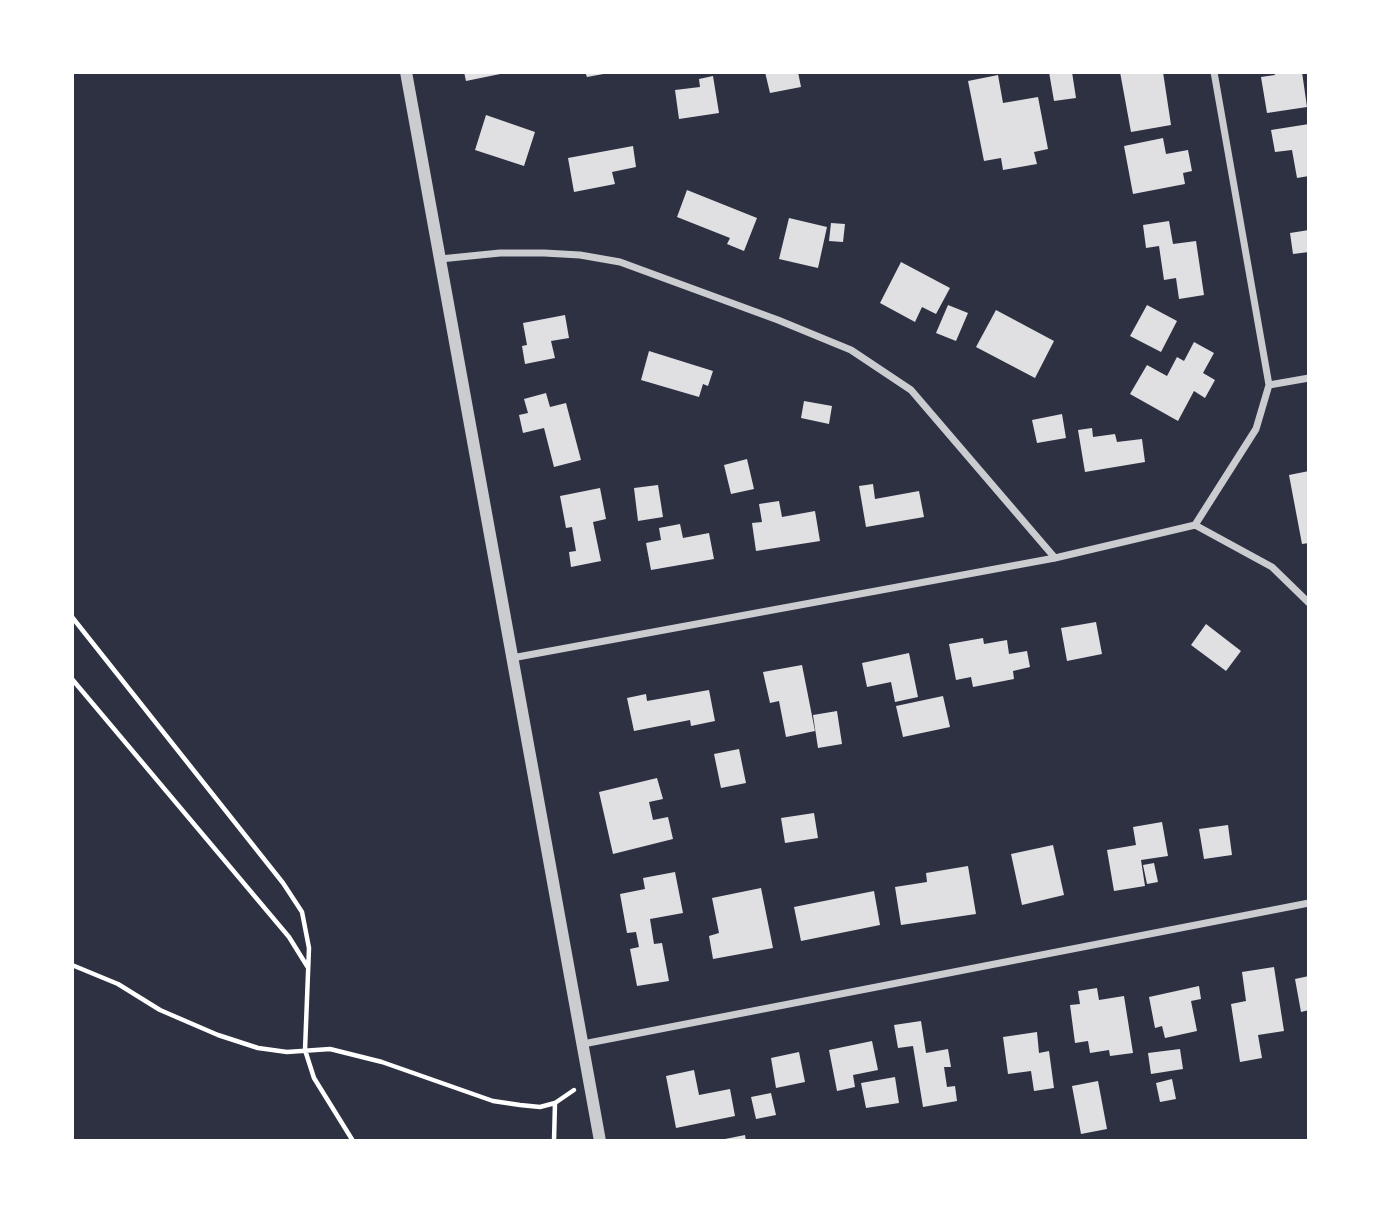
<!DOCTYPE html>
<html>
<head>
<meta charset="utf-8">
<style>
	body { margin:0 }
	#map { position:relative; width:1381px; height:1213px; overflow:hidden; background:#2d3142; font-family:"Open Sans",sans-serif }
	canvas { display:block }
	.frame { position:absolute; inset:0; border:74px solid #fff; pointer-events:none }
</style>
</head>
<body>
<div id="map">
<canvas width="1381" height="1213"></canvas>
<div class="frame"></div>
</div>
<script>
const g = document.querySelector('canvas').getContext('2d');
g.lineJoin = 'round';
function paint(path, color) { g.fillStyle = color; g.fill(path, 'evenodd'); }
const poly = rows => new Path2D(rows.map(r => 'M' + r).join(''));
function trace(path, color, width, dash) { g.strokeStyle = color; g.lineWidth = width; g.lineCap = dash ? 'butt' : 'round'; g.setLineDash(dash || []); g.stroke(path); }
paint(poly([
	[464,72,505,72,505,73,466,81],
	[585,72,609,72,609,73,587,77],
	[765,72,798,72,801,87,770,93],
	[1049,72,1072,72,1076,98,1054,101],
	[1120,72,1163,72,1171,125,1131,132],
	[1274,72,1302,72,1307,107,1267,113,1261,77,1275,75],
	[998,75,1003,103,1038,97,1048,149,1034,152,1037,164,1003,170,1001,158,984,161,968,81],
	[713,76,719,113,679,119,675,90,700,87,699,79],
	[486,115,535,132,524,166,475,150],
	[1309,124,1309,176,1297,178,1292,150,1275,152,1271,130],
	[1163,138,1166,154,1188,150,1192,171,1183,173,1185,184,1133,194,1124,146],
	[633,146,636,167,612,172,615,184,574,192,568,158],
	[687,190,757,218,744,251,727,244,730,238,677,217],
	[789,218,827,227,818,268,779,259],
	[1169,221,1173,244,1196,241,1204,295,1179,299,1176,278,1164,280,1159,246,1146,248,1143,225],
	[831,223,845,224,843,242,829,241],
	[1309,230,1309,252,1293,254,1290,233],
	[901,262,950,288,936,314,922,307,915,322,880,303],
	[948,305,968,313,956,341,936,333],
	[1147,305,1177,321,1161,352,1130,336],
	[996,310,1054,341,1035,378,976,347],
	[565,315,569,338,551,341,555,358,525,364,522,346,527,345,523,323],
	[1194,342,1214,353,1203,373,1215,380,1205,398,1194,391,1178,421,1130,394,1147,365,1167,376,1177,357,1184,361],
	[649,351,713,371,708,386,703,384,699,397,641,380],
	[546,393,550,407,566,403,581,460,554,467,544,428,523,433,519,415,528,413,524,399],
	[804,401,832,406,829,424,801,418],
	[1062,414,1066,438,1037,443,1032,420],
	[1092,428,1093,437,1115,434,1117,442,1142,439,1145,462,1085,472,1078,430],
	[747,459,754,489,731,494,724,465],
	[1309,471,1309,543,1302,544,1289,475],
	[873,484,875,499,919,491,924,517,866,527,859,486],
	[658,485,663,517,638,521,634,488],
	[600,488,606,519,593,522,601,561,571,567,569,552,576,551,572,527,566,528,560,496],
	[779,501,782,517,815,511,820,541,756,551,752,523,762,522,759,504],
	[680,524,683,538,709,533,714,559,651,570,646,543,661,540,659,528],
	[1096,622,1102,654,1067,661,1061,628],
	[1206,624,1241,651,1226,671,1191,645],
	[983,638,984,644,1007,640,1009,654,1027,651,1030,667,1013,671,1014,679,973,687,971,677,956,680,949,644],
	[909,653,918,697,895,702,891,682,867,687,862,663],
	[802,665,815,731,786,737,779,701,770,703,763,672],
	[709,690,715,721,691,726,690,720,634,731,627,698,646,694,647,701],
	[943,696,950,727,903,737,896,706],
	[837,711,842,744,818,748,813,715],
	[739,749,746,783,721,788,714,754],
	[657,778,663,799,649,802,653,820,668,817,673,839,613,854,599,792],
	[814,813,818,838,785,843,781,818],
	[1162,822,1168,856,1141,860,1145,886,1114,891,1107,850,1136,845,1133,827],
	[1228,825,1232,855,1204,859,1199,829],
	[1053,845,1064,895,1022,905,1011,854],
	[1154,863,1158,882,1147,884,1143,865],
	[968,866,976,914,901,925,895,887,927,882,926,873],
	[675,872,683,913,650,919,654,944,662,943,669,981,637,986,630,949,639,947,636,932,627,933,620,894,645,889,643,878],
	[761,888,773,948,713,959,709,936,719,933,712,898],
	[874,891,880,925,801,941,794,907],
	[1274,967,1284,1031,1258,1035,1262,1058,1240,1062,1231,1004,1246,1001,1242,972],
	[1309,976,1309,1010,1301,1012,1295,979],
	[1199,986,1201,999,1191,1001,1197,1031,1165,1038,1162,1026,1155,1028,1149,997],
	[1097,988,1099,1000,1124,996,1133,1053,1110,1056,1109,1050,1090,1053,1088,1041,1075,1043,1070,1005,1080,1004,1078,991],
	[921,1021,926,1053,948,1049,951,1067,944,1067,947,1087,955,1086,957,1101,923,1107,913,1046,898,1048,894,1025],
	[1037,1032,1039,1053,1049,1051,1054,1088,1034,1091,1031,1071,1008,1074,1003,1037],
	[872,1041,878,1070,853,1075,855,1087,837,1091,829,1050],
	[1180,1049,1183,1069,1151,1074,1148,1053],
	[799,1052,805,1082,776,1088,771,1058],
	[694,1070,699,1095,730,1089,735,1116,676,1128,666,1076],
	[895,1077,899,1103,866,1108,861,1083],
	[1172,1079,1176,1099,1160,1102,1156,1083],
	[1098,1081,1107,1129,1081,1134,1072,1086],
	[771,1093,776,1115,756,1119,751,1097],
	[745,1135,746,1141,720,1141,720,1140]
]), '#e0e0e3');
trace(poly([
	[72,617,283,883,302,912,309,948,305,1050,314,1078,353,1141],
	[72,679,289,937,307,966],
	[72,965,118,984,160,1010,218,1035,258,1048,287,1052,330,1049,382,1062,493,1101,520,1105,540,1107,555,1103,574,1090],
	[554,1141,555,1103]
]), '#fff', 4.5);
trace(poly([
	[440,259,500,253,544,253,580,255,620,262,778,320,851,350,911,390,1055,558],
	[1269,385,1309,378],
	[1195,525,1256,429,1269,385,1214,72],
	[1195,525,1272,567,1309,603],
	[512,658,1055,558,1195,525],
	[583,1044,1309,903]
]), '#caccd0', 7);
trace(poly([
	[406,72,600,1141]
]), '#caccd0', 12);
</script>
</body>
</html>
